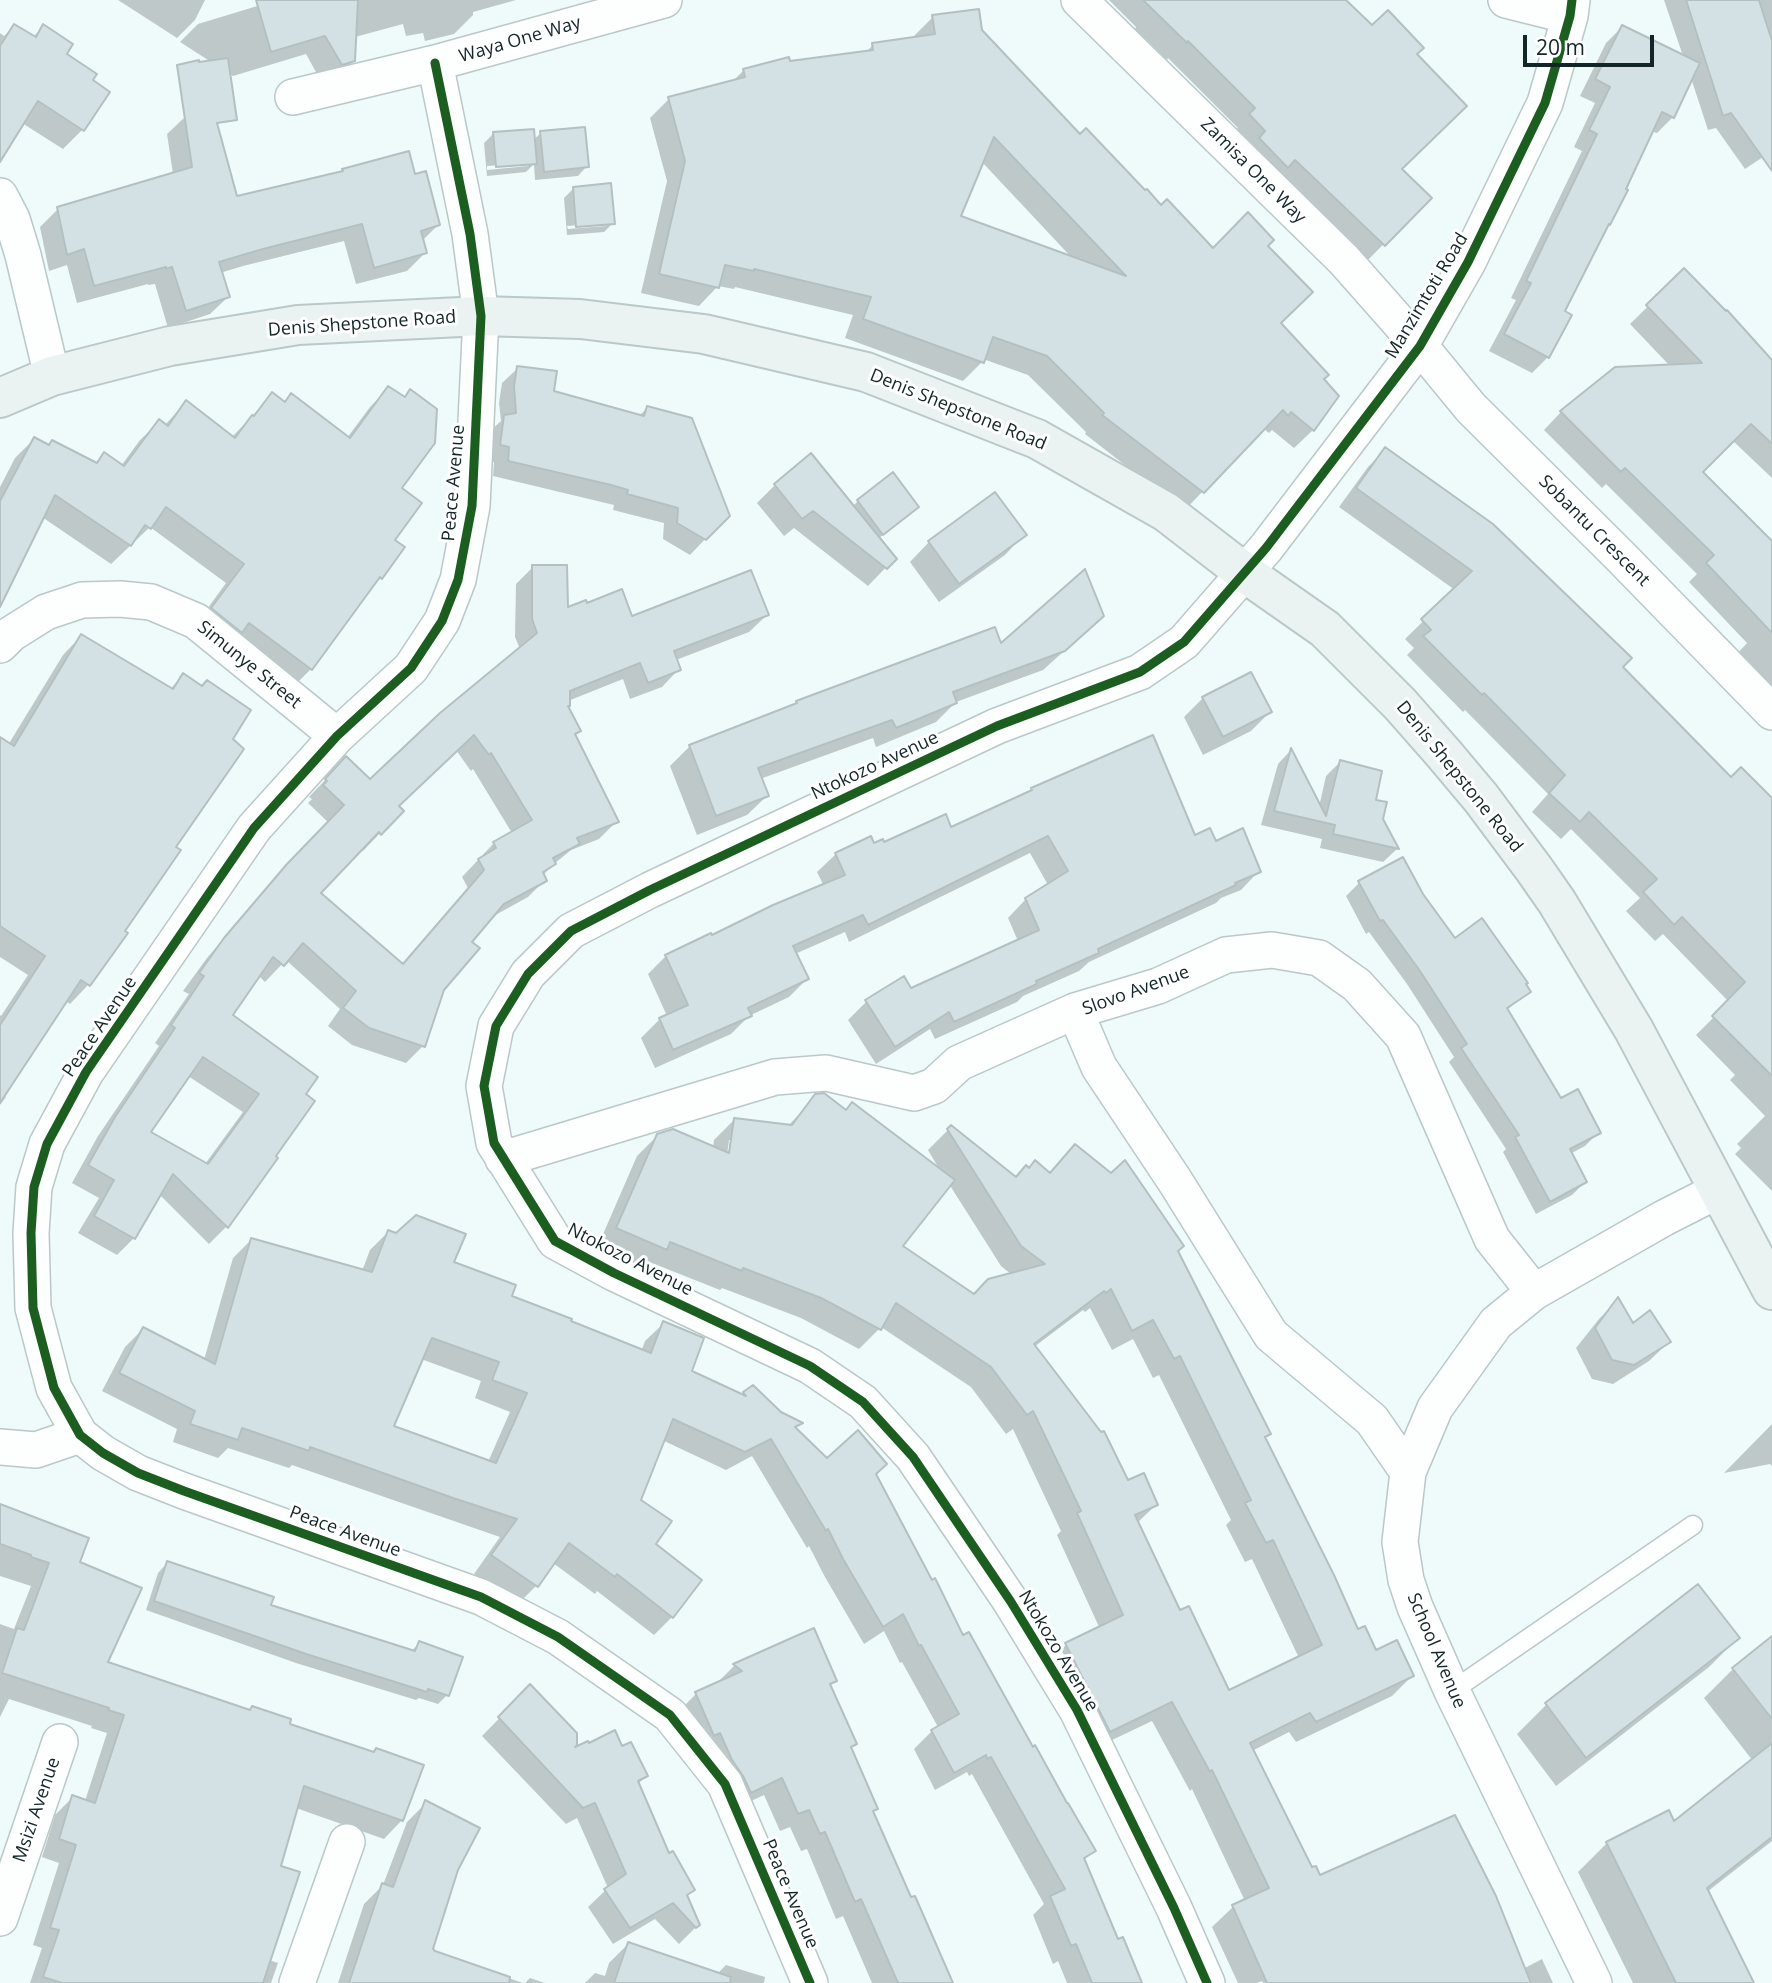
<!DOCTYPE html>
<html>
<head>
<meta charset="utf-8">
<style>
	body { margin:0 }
	#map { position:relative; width:1772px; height:1983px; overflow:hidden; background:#effafa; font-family:"Open Sans",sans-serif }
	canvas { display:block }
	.scale { position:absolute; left:1523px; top:35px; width:131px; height:32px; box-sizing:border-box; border:4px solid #132627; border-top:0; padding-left:9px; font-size:21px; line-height:24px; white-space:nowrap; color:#132627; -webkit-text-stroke:5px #fff; paint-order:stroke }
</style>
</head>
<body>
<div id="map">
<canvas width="1772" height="1983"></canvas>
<div class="scale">20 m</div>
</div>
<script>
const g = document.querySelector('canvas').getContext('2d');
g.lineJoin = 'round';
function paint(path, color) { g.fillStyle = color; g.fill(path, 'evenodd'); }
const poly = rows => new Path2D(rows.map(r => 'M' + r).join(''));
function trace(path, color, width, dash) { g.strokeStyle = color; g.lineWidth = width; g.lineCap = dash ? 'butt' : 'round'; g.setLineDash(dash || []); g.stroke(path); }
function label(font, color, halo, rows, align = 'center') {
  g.font = font + ' "Open Sans",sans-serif'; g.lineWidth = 6; g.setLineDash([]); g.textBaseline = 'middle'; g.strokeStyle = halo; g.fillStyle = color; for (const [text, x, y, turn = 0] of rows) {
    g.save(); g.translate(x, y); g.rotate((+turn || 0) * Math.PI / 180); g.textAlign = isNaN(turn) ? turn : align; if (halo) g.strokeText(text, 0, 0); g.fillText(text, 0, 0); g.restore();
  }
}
paint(poly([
	[118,0,205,0,195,20,177,38],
	[277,0,516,0,473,12,473,15,454,34,425,41,423,33,406,36,403,24,355,37,354,61,334,80,322,83,306,54,233,76,180,42,198,24],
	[1109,0,1343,0,1372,28,1415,54,1400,169,1429,198,1365,263,1232,134,1238,128,1168,58,1167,60,1135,29,1136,27],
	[1664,0,1772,0,1772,151,1745,169,1716,128,1708,130,1691,78,1673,117,1657,133,1651,131,1562,312,1548,357,1532,373,1489,351,1516,300,1511,298,1582,151,1574,147,1595,103,1580,96,1606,43,1622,27,1683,56],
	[933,17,981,31,1080,137,1213,250,1266,246,1279,324,1322,379,1313,430,1294,448,1272,430,1269,433,1263,428,1184,511,1085,434,1086,432,1028,375,983,359,982,362,963,381,845,338,853,315,735,287,734,289,718,286,699,306,641,293,667,181,650,118,669,99,732,82,744,70,865,53,873,45,914,39,914,36],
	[982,162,1073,259,959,217],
	[14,26,33,37,43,27,65,54,91,81,107,92,82,130,63,149,22,123,0,147,0,33,4,36],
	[185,117,236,199,340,174,343,171,414,176,438,225,422,241,425,253,407,271,356,284,344,241,243,266,220,273,228,297,210,314,168,328,155,284,148,285,148,284,77,303,67,265,49,271,40,227,58,209,173,174,167,134],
	[541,133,587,166,578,176,535,180,534,164,526,172,487,176,484,143,493,134,533,140],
	[528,163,528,166,487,170,487,166],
	[573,189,613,223,604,232,567,235,564,198],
	[606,223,606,226,568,229,567,226],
	[1684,271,1772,363,1772,478,1732,440,1700,472,1772,544,1772,687,1767,681,1764,683,1737,654,1747,643,1689,582,1697,574,1606,484,1602,488,1544,430,1561,412,1670,366,1630,324],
	[518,368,552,392,639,416,647,408,728,515,690,555,663,539,664,523,613,510,614,505,493,476,494,462,485,461,489,432,501,421,499,403,502,383],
	[389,388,404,398,410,392,393,540,403,548,381,578,368,590,311,669,292,688,194,627,226,583,150,527,111,564,42,517,0,595,0,487,15,458,34,439,48,446,95,464,104,455,121,466,140,440,159,422,164,426,186,402,232,437,273,394,284,403,347,438,370,407],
	[1386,449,1621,667,1772,818,1772,1191,1735,1154,1741,1148,1737,1144,1765,1116,1730,1080,1735,1075,1696,1035,1729,1002,1663,934,1655,941,1626,911,1640,898,1571,829,1561,839,1532,812,1548,794,1465,710,1463,712,1407,655,1414,648,1405,639,1455,590,1339,507,1368,467],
	[775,485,852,507,858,501,917,507,878,539,894,559,868,586,794,528,784,536,757,503],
	[1024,535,1005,555,939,602,910,562,929,542],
	[533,567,566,610,586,605,631,619,767,615,749,632,676,660,679,669,662,687,630,699,623,679,568,701,567,707,579,731,573,736,616,822,599,839,571,850,554,864,543,875,545,880,528,897,490,918,470,942,442,989,423,1046,406,1063,352,1045,328,1026,340,1009,286,960,265,982,258,975,230,1016,303,1095,273,1157,276,1158,226,1227,209,1244,159,1194,134,1238,117,1255,78,1233,99,1198,72,1183,98,1136,159,1046,155,1043,189,994,183,991,207,958,270,884,329,823,308,803,312,799,309,797,329,776,370,782,520,649,515,637,516,584],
	[456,750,471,771,473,769,512,833,494,843,462,877,468,888,402,965,319,893,361,849,363,851,401,811,397,807],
	[188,1076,243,1112,205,1164,149,1132],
	[1082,635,1043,670,956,702,936,722,876,747,873,738,760,779,767,796,747,815,697,835,670,766,690,746,793,706,797,702,1000,646],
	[81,636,170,689,183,676,231,739,173,847,123,931,126,933,88,985,70,1004,66,1001,3,1095,6,1097,0,1105,0,1015,1,1016,28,975,0,957,0,755,5,750,63,655],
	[1203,698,1270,712,1251,731,1203,755,1184,717],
	[1290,751,1319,807,1326,776,1340,762,1373,801,1397,849,1383,862,1320,848,1322,839,1261,825,1278,764],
	[1032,789,1215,843,1259,871,1241,890,1221,898,1216,903,1089,962,1079,971,1023,996,1017,1002,935,1039,930,1029,876,1064,848,1020,866,1002,911,990,1018,941,1008,918,1026,899,1048,885,1030,853,849,942,845,932,795,954,807,979,789,997,749,1016,731,1034,655,1068,641,1038,660,1019,667,1016,648,974,666,956,711,938,824,886,817,872,836,854,951,829,1028,793],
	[1359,883,1421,895,1454,940,1524,985,1529,991,1506,1011,1560,1100,1599,1132,1585,1146,1570,1154,1585,1182,1572,1195,1536,1214,1503,1152,1506,1149,1449,1062,1454,1057,1407,984,1369,932,1366,934,1346,896],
	[816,1096,845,1111,941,1172,928,1150,951,1127,1015,1178,1026,1167,1048,1174,1075,1146,1176,1251,1269,1433,1264,1438,1358,1632,1375,1652,1412,1676,1392,1696,1296,1742,1289,1732,1252,1751,1311,1869,1319,1877,1523,1969,1542,1959,1553,1983,1263,1983,1262,1981,1257,1983,1238,1983,1212,1927,1233,1907,1245,1901,1192,1789,1190,1791,1152,1721,1089,1751,1046,1665,1066,1645,1100,1629,1057,1535,1061,1531,1013,1429,1006,1434,971,1387,881,1327,859,1349,801,1318,722,1288,720,1290,652,1263,645,1269,597,1248,637,1156,658,1135,713,1148,714,1140,734,1120,788,1126],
	[729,1140,732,1140,729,1162,726,1162],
	[949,1184,1001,1266,1012,1275,974,1296,900,1246],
	[1090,1308,1112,1350,1133,1339,1153,1378,1159,1375,1231,1520,1226,1525,1245,1562,1252,1559,1299,1658,1229,1692,1179,1613,1137,1523,1156,1505,1127,1483,1034,1347,1083,1310,1085,1312],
	[388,1232,452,1263,510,1297,641,1352,645,1341,664,1323,689,1372,742,1396,752,1387,780,1414,800,1423,795,1428,827,1460,875,1474,962,1637,1094,1851,1083,1861,1117,1942,1141,1983,1067,1983,1058,1961,1053,1964,1033,1915,1044,1904,972,1774,969,1776,967,1772,935,1790,914,1749,932,1731,938,1727,902,1662,900,1663,884,1631,864,1644,825,1577,809,1546,807,1548,752,1456,726,1470,662,1440,639,1500,672,1617,654,1635,597,1591,595,1594,553,1563,536,1586,518,1604,474,1574,500,1537,292,1465,289,1468,228,1448,218,1458,173,1442,177,1429,102,1391,125,1347,143,1329,204,1360,233,1258,251,1240,362,1271,370,1250],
	[421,1359,481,1381,475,1398,510,1412,488,1462,392,1427],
	[1618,1300,1632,1325,1669,1342,1649,1361,1613,1384,1592,1379,1576,1348,1599,1319],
	[1772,1424,1772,1466,1770,1464,1724,1473],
	[0,1505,78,1563,106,1663,288,1725,402,1820,384,1839,296,1808,279,1867,269,1960,278,1963,271,1983,30,1983,42,1948,33,1945,59,1863,42,1857,55,1815,73,1797,85,1801,107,1733,91,1728,92,1726,9,1699,0,1717,0,1624,14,1629,31,1586,0,1576],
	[167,1563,269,1606,411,1651,420,1643,447,1695,438,1704,419,1698,416,1700,296,1663,146,1610,158,1573],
	[1645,1627,1738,1638,1709,1667,1556,1786,1517,1734,1546,1705],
	[813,1630,835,1680,829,1686,855,1744,850,1749,872,1812,910,1900,951,1983,872,1983,843,1916,836,1919,807,1849,801,1851,790,1827,780,1831,764,1795,732,1810,678,1712,696,1694,716,1684,734,1666],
	[1772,1638,1772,1841,1707,1892,1752,1983,1633,1983,1578,1872,1607,1843,1674,1824,1753,1761,1704,1698,1733,1669],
	[530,1687,569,1752,622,1748,646,1776,637,1785,668,1856,693,1890,686,1897,698,1925,679,1944,655,1919,613,1944,588,1907,608,1888,577,1818,566,1824,482,1736],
	[426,1803,457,1869,431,1950,434,1953,523,1983,338,1983,364,1904,383,1885,407,1822],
	[628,1944,717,1974,726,1965,765,1977,764,1983,585,1983,595,1973,605,1976,609,1963],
	[530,1978,545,1983,525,1983]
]), '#0003');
const building = poly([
	[256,0,358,0,355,61,342,65,325,36,271,52,256,0],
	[1143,0,1346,0,1372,25,1388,10,1424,48,1417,54,1467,106,1402,169,1432,198,1385,246,1295,160,1288,168,1259,138,1265,131,1249,114,1255,108,1188,41,1187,43,1143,0],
	[1686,0,1759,0,1772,41,1772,171,1731,113,1723,116,1686,0],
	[979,9,982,30,1080,134,1086,128,1145,190,1147,189,1161,205,1167,199,1213,248,1248,212,1274,240,1268,246,1313,292,1281,323,1329,375,1324,379,1339,396,1314,431,1291,412,1288,416,1283,410,1204,493,1102,415,1104,413,1047,356,993,337,984,363,863,319,871,297,754,269,754,271,725,265,719,288,659,274,685,161,668,97,745,77,743,69,789,57,790,61,873,50,872,43,935,34,932,15,979,9],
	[994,137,1126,276,961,216,994,137],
	[14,24,36,37,43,24,73,44,67,54,97,74,93,80,110,92,84,131,38,101,0,162,0,46,14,24],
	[1622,25,1700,63,1674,118,1662,112,1626,189,1628,190,1610,225,1609,224,1565,311,1572,315,1549,358,1504,334,1531,283,1526,281,1597,134,1589,130,1610,87,1595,79,1622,25],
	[228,58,237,120,217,123,237,196,343,171,342,169,409,151,415,174,426,171,440,225,421,231,427,253,374,268,362,224,263,249,219,262,230,297,186,311,172,267,166,269,166,267,94,286,84,249,67,255,57,207,192,167,177,65,199,60,199,62,228,58],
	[585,127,589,167,544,172,540,131,585,127],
	[534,129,537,164,496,167,493,132,534,129],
	[611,183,615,224,576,227,573,187,611,183],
	[1684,268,1726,311,1727,310,1772,360,1772,444,1751,424,1703,472,1772,541,1772,633,1706,563,1714,555,1625,468,1621,472,1560,411,1615,367,1702,363,1646,305,1684,268],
	[517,366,557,371,554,391,644,416,647,406,692,418,730,516,706,540,677,523,678,508,627,494,628,490,611,485,508,461,509,447,500,445,504,415,516,413,514,386,517,366],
	[388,386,405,397,410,389,437,409,435,443,402,488,422,503,395,540,405,547,382,579,380,577,312,670,249,623,242,633,211,608,244,564,166,507,151,529,145,525,131,546,55,495,0,607,0,501,34,437,49,445,52,440,97,463,104,452,124,466,159,419,168,426,186,400,235,438,252,415,254,416,272,392,285,402,291,393,350,438,388,386],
	[1385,447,1493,524,1632,658,1623,667,1731,777,1741,767,1772,798,1772,1076,1712,1016,1745,982,1682,917,1674,925,1643,892,1657,879,1589,812,1580,822,1549,793,1565,775,1484,693,1482,695,1423,636,1431,630,1421,619,1472,571,1356,488,1385,447],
	[811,453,897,559,887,569,813,511,802,519,774,484,811,453],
	[893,472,919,507,883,535,857,500,893,472],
	[995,492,1027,535,959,584,928,541,995,492],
	[532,565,567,565,568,607,586,600,587,603,622,589,632,616,751,570,769,615,674,651,681,670,648,683,640,663,570,691,570,706,568,706,581,731,575,734,619,822,577,838,580,844,553,858,556,864,543,872,547,881,504,904,472,942,480,948,444,990,425,1047,369,1028,343,1008,356,991,303,943,284,966,273,957,233,1015,318,1077,306,1094,315,1101,276,1156,278,1158,228,1228,173,1174,135,1239,94,1216,114,1180,88,1165,115,1117,175,1028,171,1025,204,976,199,973,224,938,287,864,344,805,323,785,327,781,325,779,346,756,370,779,440,713,537,633,532,619,532,565],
	[474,735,489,755,491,753,532,820,493,842,496,848,478,859,484,870,403,964,321,893,379,832,381,835,404,811,399,806,474,735],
	[203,1057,259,1094,208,1164,151,1132,203,1057],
	[1085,569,1104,616,1065,651,953,692,957,703,911,722,896,728,892,720,758,768,769,796,716,816,689,745,797,703,796,701,995,627,1001,643,1085,569],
	[81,634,173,689,183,673,202,686,207,680,251,710,233,739,244,749,176,847,181,850,125,931,128,933,90,986,81,980,0,1103,0,1025,45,956,0,926,0,737,14,746,81,634],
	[1251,672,1272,712,1223,737,1202,697,1251,672],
	[1153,735,1195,835,1210,828,1216,841,1243,828,1261,872,1235,883,1236,885,1098,949,1099,953,1036,981,1037,984,954,1022,949,1012,895,1047,865,1000,904,976,911,988,1039,930,1025,898,1068,871,1048,836,868,925,863,915,793,946,809,979,748,1008,752,1016,673,1050,659,1018,688,1005,665,955,711,933,712,935,773,905,845,875,835,853,871,836,874,843,883,839,884,842,946,814,951,827,1032,790,1031,788,1153,735],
	[1291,748,1326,816,1340,760,1382,771,1376,800,1387,802,1383,819,1399,849,1333,834,1335,825,1274,811,1291,748],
	[1403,857,1423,894,1455,938,1482,918,1528,983,1526,984,1531,992,1507,1008,1561,1098,1578,1089,1601,1133,1570,1149,1587,1182,1550,1202,1515,1137,1519,1135,1461,1048,1467,1044,1420,971,1383,920,1380,921,1358,881,1403,857],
	[824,1093,846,1110,852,1102,955,1180,903,1246,974,1294,988,1279,1045,1264,1021,1246,947,1129,951,1125,1016,1177,1026,1165,1029,1168,1035,1160,1050,1173,1075,1144,1111,1173,1125,1160,1184,1246,1178,1251,1271,1434,1265,1437,1334,1575,1358,1629,1365,1626,1376,1650,1397,1640,1414,1676,1316,1722,1310,1713,1250,1743,1312,1867,1316,1866,1320,1875,1455,1815,1496,1896,1531,1983,1267,1983,1232,1905,1269,1888,1212,1770,1210,1772,1172,1702,1110,1732,1065,1643,1123,1615,1077,1513,1081,1511,1033,1411,1027,1415,991,1367,896,1303,881,1330,821,1298,743,1268,742,1271,670,1242,667,1250,616,1228,657,1134,673,1129,729,1153,734,1118,792,1125,815,1094,824,1093],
	[1111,1289,1132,1331,1153,1320,1174,1359,1180,1356,1251,1500,1245,1503,1266,1543,1273,1540,1322,1645,1229,1690,1189,1606,1180,1610,1135,1515,1158,1505,1144,1473,1128,1480,1104,1431,1101,1432,1034,1344,1104,1291,1106,1293,1111,1289],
	[416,1215,466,1234,454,1262,516,1285,512,1296,572,1319,571,1321,651,1353,663,1321,704,1338,692,1371,746,1396,743,1392,753,1385,781,1412,803,1423,795,1427,827,1458,858,1430,887,1464,876,1474,932,1580,935,1578,963,1635,969,1632,1033,1747,1035,1745,1067,1803,1068,1803,1096,1851,1084,1858,1118,1939,1123,1937,1142,1983,1092,1983,1076,1944,1071,1946,1050,1896,1065,1889,991,1757,987,1759,986,1755,954,1773,931,1730,959,1714,921,1645,919,1646,903,1614,883,1627,843,1559,828,1529,826,1531,771,1439,745,1452,673,1419,641,1500,672,1521,656,1544,702,1580,673,1618,617,1574,615,1577,569,1543,538,1587,491,1555,517,1519,453,1498,310,1447,309,1451,242,1428,238,1440,190,1424,195,1411,119,1373,143,1327,215,1364,251,1238,372,1272,388,1230,396,1233,416,1215],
	[432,1338,499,1362,492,1380,527,1393,496,1463,394,1426,432,1338],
	[1618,1297,1633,1323,1650,1310,1671,1342,1634,1365,1612,1360,1595,1328,1618,1297],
	[0,1504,89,1538,80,1562,142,1588,108,1662,250,1710,252,1706,291,1719,290,1724,374,1752,376,1748,424,1765,403,1821,304,1786,281,1866,300,1872,263,1983,62,1983,43,1977,59,1930,50,1928,76,1845,59,1839,72,1795,95,1803,124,1715,108,1710,109,1708,2,1673,17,1628,24,1630,49,1563,31,1557,31,1555,0,1544,0,1504],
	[167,1561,274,1597,271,1605,349,1630,415,1651,419,1641,463,1657,449,1696,428,1689,427,1692,306,1654,154,1601,167,1561],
	[1698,1584,1740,1638,1586,1758,1545,1703,1698,1584],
	[814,1628,837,1681,830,1684,857,1744,851,1747,878,1809,873,1811,911,1897,915,1896,953,1983,898,1983,861,1899,855,1902,825,1832,820,1834,809,1810,798,1814,782,1778,751,1793,743,1776,732,1760,720,1733,714,1736,695,1692,742,1671,733,1664,814,1628],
	[1772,1636,1772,1719,1732,1668,1772,1636],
	[530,1684,577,1733,577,1745,575,1747,588,1741,589,1743,615,1730,622,1746,631,1742,648,1776,638,1781,669,1853,673,1851,695,1890,687,1895,700,1925,696,1928,673,1903,630,1928,604,1889,626,1874,595,1803,583,1808,498,1717,530,1684],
	[1772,1743,1772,1837,1707,1888,1754,1983,1676,1983,1606,1842,1669,1810,1674,1821,1772,1743],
	[425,1800,480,1828,458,1870,433,1949,435,1951,510,1977,509,1983,349,1983,382,1883,393,1887,425,1800],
	[628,1942,731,1977,730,1983,614,1983,628,1942]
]);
paint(building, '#d4e1e4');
trace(building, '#b3c0c2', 2);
const lane = poly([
	[1452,1691,1693,1525]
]);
const street = poly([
	[1079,0,1344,260,1420,346,1471,408,1621,557,1772,712],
	[1506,0,1570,16],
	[435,63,470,234,481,316,472,506,458,580,442,621,411,668,337,736,254,828,86,1072,47,1144,34,1187,31,1233,33,1308,54,1388,80,1435,103,1453,138,1473,184,1491,481,1597,558,1637,670,1715,725,1784,810,1983],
	[293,97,435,63,664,0],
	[0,196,12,219,23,255,52,376],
	[0,645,11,634,46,612,82,600,120,599,151,602,196,621,337,736],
	[503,1159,775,1077,826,1073,914,1093,934,1086,959,1063,1075,1011],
	[0,1447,36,1450,80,1435],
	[1408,1472,1372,1420,1271,1335,1175,1181,1099,1067,1075,1011,1158,986,1226,955,1272,950,1319,958,1357,985,1403,1036,1492,1239,1534,1292],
	[0,1918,60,1742],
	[297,1983,347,1842],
	[1207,1983,1174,1908,1077,1710,1011,1602,913,1457,863,1402,810,1366,614,1273,555,1241,494,1143,484,1086,496,1026,528,974,571,931,650,890,997,726,1140,672,1184,642,1266,548,1420,346,1468,262,1545,103,1570,16,1572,0],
	[1594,1983,1452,1691,1415,1607,1406,1580,1400,1542,1408,1472,1435,1408,1496,1323,1534,1292,1664,1218,1719,1190]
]);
const secondary = poly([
	[0,398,52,376,170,346,298,325,481,316,580,319,704,334,866,372,1037,439,1166,512,1245,573,1325,629,1400,704,1444,754,1481,798,1534,869,1557,902,1634,1030,1772,1290]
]);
trace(lane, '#bac8c8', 21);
trace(street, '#bac8c8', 38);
trace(secondary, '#bac8c8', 42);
trace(lane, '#fdfefe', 18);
trace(street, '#fdfefe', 35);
trace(secondary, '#ebf2f2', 38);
trace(poly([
	[435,63,470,234,481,316,472,506,458,580,442,621,411,668,337,736,254,828,86,1072,47,1144,34,1187,31,1233,33,1308,54,1388,80,1435,103,1453,138,1473,184,1491,481,1597,558,1637,670,1715,725,1784,810,1983],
	[1207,1983,1174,1908,1077,1710,1011,1602,913,1457,863,1402,810,1366,614,1273,555,1241,494,1143,484,1086,496,1026,528,974,571,931,650,890,997,726,1140,672,1184,642,1266,548,1420,346,1468,262,1545,103,1570,16,1572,0]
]), '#1b5e20', 9);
label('18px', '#132627', '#fff', [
	["Waya One Way",520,40,-16],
	["Zamisa One Way",1253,171,45],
	["Manzimtoti Road",1427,296,-59],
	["Denis Shepstone Road",362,324,-4],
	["Denis Shepstone Road",958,410,22],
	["Peace Avenue",454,483,-85],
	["Sobantu Crescent",1594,531,45],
	["Simunye Street",249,665,39],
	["Ntokozo Avenue",875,766,-25],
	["Denis Shepstone Road",1459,777,51],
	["Slovo Avenue",1136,991,-20],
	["Peace Avenue",100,1027,-56],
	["Ntokozo Avenue",630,1260,27],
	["Peace Avenue",345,1532,20],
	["Ntokozo Avenue",1058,1651,59],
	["School Avenue",1436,1651,67],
	["Msizi Avenue",37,1810,-71],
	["Peace Avenue",790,1894,67]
]);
</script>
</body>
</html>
